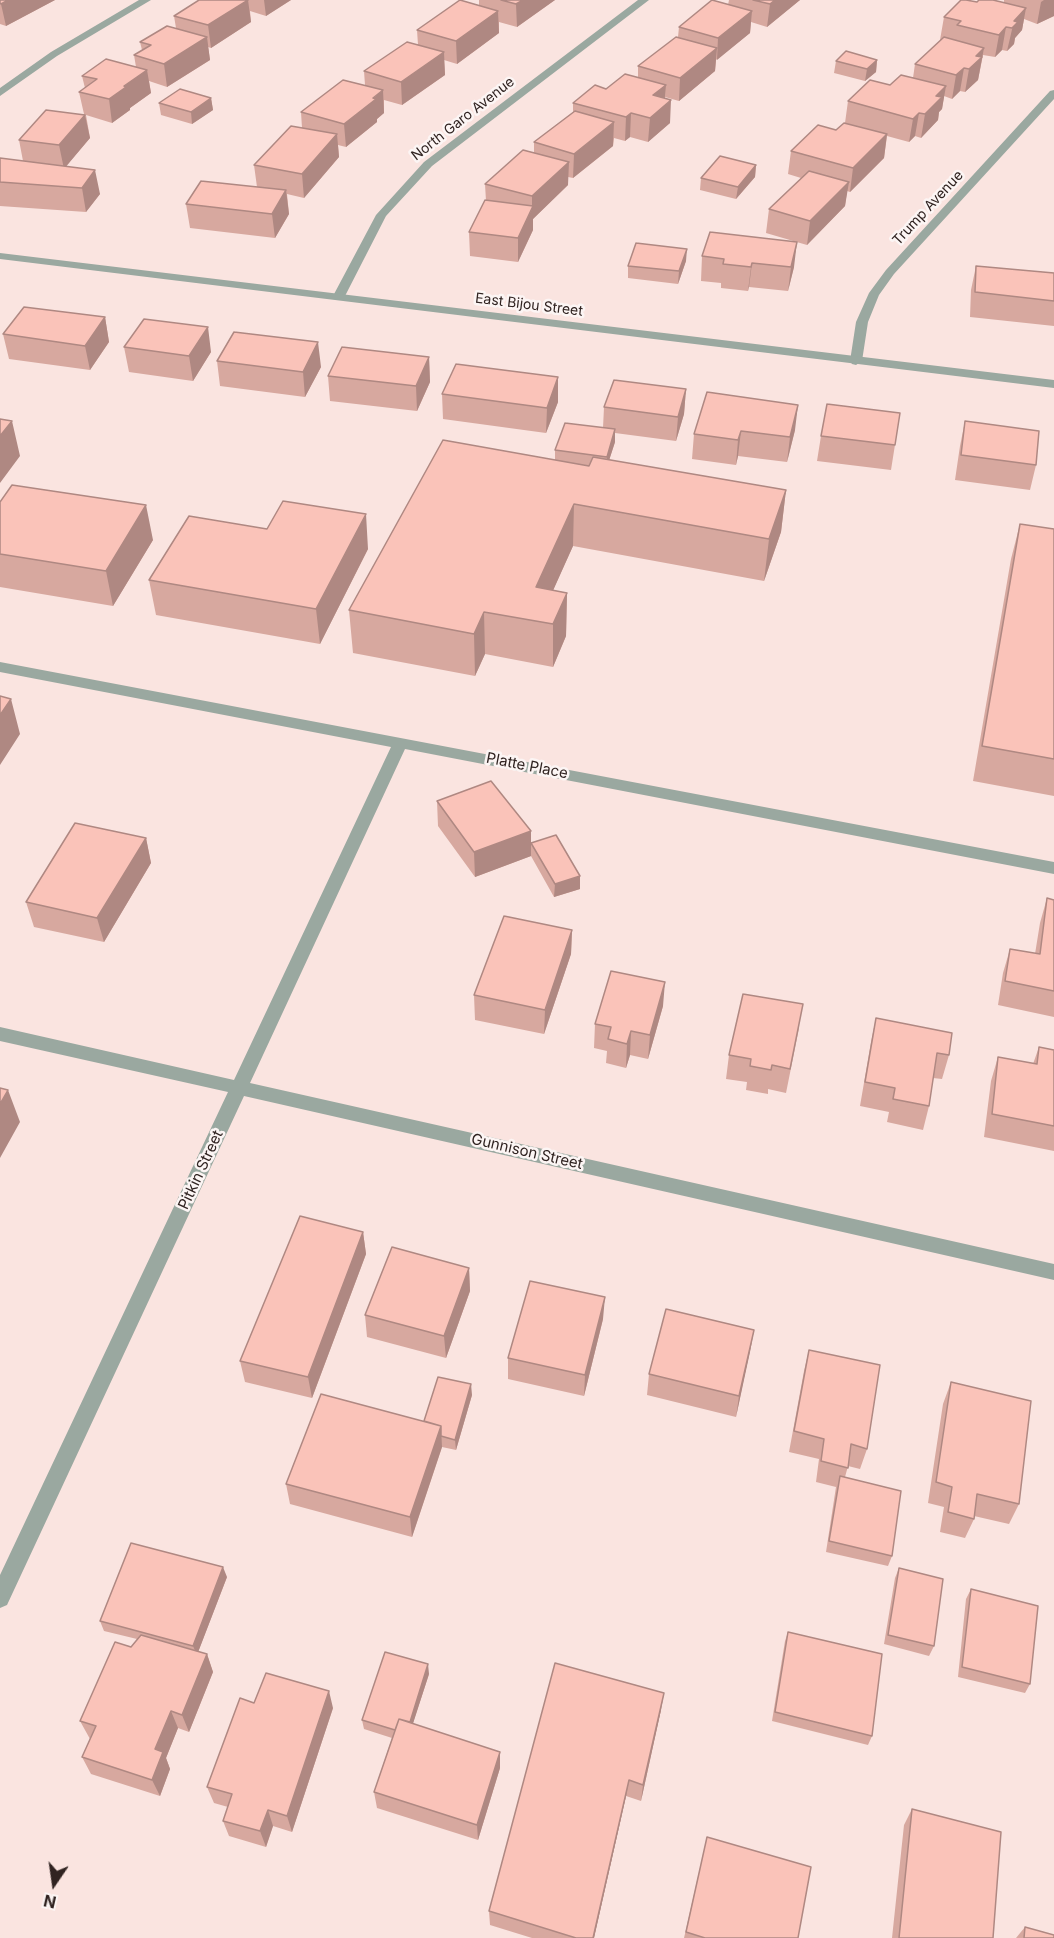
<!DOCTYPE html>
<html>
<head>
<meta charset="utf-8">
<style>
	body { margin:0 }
	#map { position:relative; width:1054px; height:1938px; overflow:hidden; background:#fae4e0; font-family:Inter,sans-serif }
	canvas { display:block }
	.north { position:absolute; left:24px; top:1854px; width:60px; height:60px; -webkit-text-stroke:4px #fcf5f4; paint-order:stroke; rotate:193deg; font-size:16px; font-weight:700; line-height:24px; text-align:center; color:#302321 }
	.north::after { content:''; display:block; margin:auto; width:21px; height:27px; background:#302321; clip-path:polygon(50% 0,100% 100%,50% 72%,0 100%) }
</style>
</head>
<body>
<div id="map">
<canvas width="1054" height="1938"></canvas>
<div class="north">N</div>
</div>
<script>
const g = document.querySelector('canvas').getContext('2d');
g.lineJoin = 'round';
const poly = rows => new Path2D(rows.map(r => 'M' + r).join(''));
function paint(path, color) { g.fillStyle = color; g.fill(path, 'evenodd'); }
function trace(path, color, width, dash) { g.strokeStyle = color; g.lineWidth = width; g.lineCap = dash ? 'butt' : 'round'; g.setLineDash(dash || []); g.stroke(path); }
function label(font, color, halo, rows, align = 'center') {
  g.font = font + ' Inter,sans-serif'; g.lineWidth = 5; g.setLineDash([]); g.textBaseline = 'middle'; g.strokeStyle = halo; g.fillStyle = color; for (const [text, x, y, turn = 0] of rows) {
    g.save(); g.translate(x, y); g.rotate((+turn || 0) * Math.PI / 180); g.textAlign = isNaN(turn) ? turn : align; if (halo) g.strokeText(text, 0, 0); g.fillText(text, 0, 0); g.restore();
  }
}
paint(poly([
	[139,0,151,0,57,56,0,96,0,88,51,52,139,0],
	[638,0,649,0,432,166,386,216,345,296,343,298,335,298,333,296,376,215,424,162,638,0],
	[1054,90,1054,99,894,274,879,295,868,322,862,361,856,365,852,364,850,361,856,322,869,293,886,270,1050,91,1054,90],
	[0,662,1054,862,1054,874,405,749,250,1083,1054,1264,1054,1280,244,1096,7,1605,0,1608,0,1575,228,1092,0,1041,0,1027,234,1080,391,747,0,672,0,662]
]), '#9aa8a0');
paint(poly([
	[0,253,1054,380,1054,388,0,259,0,253]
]), '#9aa8a0');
paint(poly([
	[0,0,55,0,6,26,0,24],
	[199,0,291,0,266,16,250,11,251,22,211,48,208,47,210,60,167,87,149,81,151,93,130,108,130,110,112,123,86,115,90,138,66,166,100,194,86,212,0,206,0,158,23,161,19,140,84,114,79,92,85,88,82,76,136,67,134,55,142,50,140,42,176,28,174,16],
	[479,0,555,0,517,27,499,22,499,33,457,64,444,60,445,75,402,105,384,100,384,113,377,119,377,122,346,147,338,145,339,157,304,198,287,194,289,214,275,238,190,228,186,204,257,187,254,165,302,128,301,112,365,85,364,71,418,45,417,30,479,6],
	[729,0,800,0,767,27,751,22,750,33,716,60,715,71,679,101,665,97,670,123,648,142,630,137,625,141,614,138,613,146,573,178,568,177,568,185,533,219,533,230,518,262,470,256,469,232,486,201,485,184,534,152,534,142,573,112,573,103,606,89,638,77,638,66,678,37,679,27,728,5],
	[1004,0,1054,0,1054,16,1037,24,1024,19,1022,30,1015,38,1014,44,1007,51,1002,50,995,57,983,55,978,80,965,92,960,91,952,99,944,96,942,109,939,112,938,120,921,138,915,136,909,142,887,136,884,158,850,192,847,191,845,206,807,245,766,233,769,209,801,178,788,174,791,151,836,130,845,123,848,101,890,85,913,78,915,64,942,40,940,40,944,17,977,2,1004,2],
	[877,60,876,72,865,81,834,73,836,61],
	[211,98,213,110,192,124,161,115,159,103],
	[756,165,755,177,736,199,700,190,701,178],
	[702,256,794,267,788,291,749,287,748,291,721,288,721,283,701,281],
	[686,261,678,284,628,278,628,266],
	[976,266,1054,273,1054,326,970,317,971,290],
	[105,317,109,342,90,370,9,359,3,334],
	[124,347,211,352,193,381,129,372],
	[429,357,430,382,417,411,330,401,328,376],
	[217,361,321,367,305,397,220,386],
	[686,389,684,414,676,441,615,433,615,442,609,460,786,490,781,532,764,581,573,546,553,590,567,593,566,636,553,667,485,654,475,676,353,653,349,610,555,460,555,450,603,428,604,407],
	[707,392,795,430,787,462,738,456,736,465,692,459,694,434],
	[442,394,558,402,546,433,443,419],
	[900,413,891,470,817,461,821,436],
	[965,421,1036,465,1030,490,955,480,960,446],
	[0,502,153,540,113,606,0,587],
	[1020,524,1054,529,1054,796,973,781,1011,559],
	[368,549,320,644,156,615,149,580],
	[437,801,531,831,531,856,475,877,438,826],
	[146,838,151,863,104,942,34,927,26,902],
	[531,843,580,889,554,897,531,856],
	[1047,898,1054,900,1054,1017,998,1005,1003,973,1010,949,1035,954,1040,923],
	[572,930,571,954,544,1034,475,1020,474,995],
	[663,1006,648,1059,630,1055,626,1068,606,1063,607,1051,594,1048,595,1024],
	[876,1018,949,1055,942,1079,933,1078,929,1106,923,1130,887,1122,889,1112,860,1106,871,1042],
	[799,1028,786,1093,768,1089,768,1094,746,1090,747,1082,726,1079,729,1055],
	[1039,1047,1054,1050,1054,1151,984,1137,991,1081,998,1057,1033,1064],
	[363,1232,366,1254,312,1398,245,1382,240,1361],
	[469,1268,470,1291,446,1358,367,1337,365,1315],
	[603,1319,584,1396,508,1379,508,1358],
	[754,1330,736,1417,647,1395,649,1374],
	[809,1350,867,1449,860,1469,848,1466,845,1477,892,1556,888,1566,826,1552,836,1487,816,1482,819,1459,789,1452,804,1371],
	[951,1382,1019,1504,1009,1524,974,1516,974,1519,965,1538,940,1532,944,1507,928,1503,943,1404],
	[472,1395,456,1450,442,1447,412,1537,290,1504,286,1484,424,1421],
	[899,1568,934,1646,929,1656,884,1644,895,1578],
	[227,1577,198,1652,207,1654,213,1672,189,1732,178,1728,166,1758,170,1769,160,1796,91,1774,82,1757,90,1739,80,1721,137,1639,104,1631,100,1621],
	[971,1589,1030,1684,1025,1693,958,1677,966,1599],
	[788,1632,872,1736,868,1745,772,1721,785,1641],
	[429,1674,413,1723,500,1768,478,1840,377,1808,374,1792,392,1738,364,1729,362,1720],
	[254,1703,333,1708,292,1832,273,1826,266,1847,229,1836,223,1821,228,1807,214,1803,207,1787],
	[661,1710,641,1801,626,1796,594,1938,532,1938,490,1925,489,1911],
	[912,1809,993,1938,892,1938,904,1825],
	[707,1837,798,1938,684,1938],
	[1025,1927,1054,1938,1016,1938]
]), '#d7a89f');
paint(poly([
	[8,0,55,0,6,26,1,4],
	[248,0,251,22,211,48,208,25],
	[264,0,291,0,266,16],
	[523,0,555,0,517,27,516,4],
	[775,0,800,0,767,27,770,4],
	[1044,0,1054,0,1054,16,1037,24,1041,2],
	[1026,8,1022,30,1015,38,1014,44,1007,51,1014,21],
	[498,11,499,33,457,64,456,41],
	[752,11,750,33,717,60,718,38],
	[1006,27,1002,50,995,57,999,35],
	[207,37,210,60,167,87,164,64],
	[717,48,715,71,679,101,680,78],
	[984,48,978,80,965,92,969,69,976,56],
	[444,52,445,75,402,105,401,82],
	[877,60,876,72,865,81,867,69],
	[964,68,960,91,952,99,956,75],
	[147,70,151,93,130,108,130,110,112,123,109,99,124,86],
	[666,85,664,106,671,100,670,123,648,142,650,118,653,95],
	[946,86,942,109,939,112,938,120,921,138,925,114,936,96],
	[383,90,384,113,377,119,377,122,346,147,344,124],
	[211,98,213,110,192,124,191,112],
	[631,113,630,137,625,141,626,117],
	[919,113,915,136,909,142,913,119],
	[85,115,90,138,64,169,59,145],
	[614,122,613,146,573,178,574,154],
	[337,134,339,157,304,198,302,174],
	[887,134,884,158,850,192,853,168],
	[569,162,568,185,533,219,533,230,518,262,518,238,532,209,532,196],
	[756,165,755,177,736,199,738,187],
	[95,170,100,194,86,212,82,188],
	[849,182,845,206,807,245,810,221],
	[286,190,289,214,275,238,272,214],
	[797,242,794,267,788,291,791,267],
	[687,249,686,261,678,284,679,271],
	[752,263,749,287,748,291,751,267],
	[105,317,109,342,90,370,85,346],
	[208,327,211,352,193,381,189,356],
	[318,342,321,367,305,397,303,372],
	[429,357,430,382,417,411,416,386],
	[558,377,558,402,546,433,547,408],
	[686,389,684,414,676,441,678,417],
	[798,405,795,430,787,462,790,437],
	[12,421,20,456,0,483,0,436],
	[615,429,615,442,606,470,607,457],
	[741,431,738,456,736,465,738,440],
	[786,490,781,532,764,581,769,539],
	[574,504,573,546,539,622,536,587],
	[146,505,153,540,113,606,106,571],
	[366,514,368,549,320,644,316,609],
	[567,593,566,636,553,667,553,624],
	[484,612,485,654,475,676,474,634],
	[11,699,20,734,0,765,0,715],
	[531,831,531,856,475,877,474,852],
	[146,838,151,863,104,942,97,918],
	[580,876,580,889,554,897,555,884],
	[572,930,571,954,544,1034,545,1010],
	[665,982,663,1006,648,1059,650,1035],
	[631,1031,630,1055,626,1068,627,1044],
	[8,1090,20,1122,0,1158,0,1104],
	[363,1232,366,1254,312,1398,308,1377],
	[469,1268,470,1291,446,1358,444,1336],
	[605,1297,603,1319,584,1396,585,1375],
	[754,1330,750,1352,736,1417,739,1396],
	[471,1384,472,1395,456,1450,455,1440],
	[441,1426,442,1447,412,1537,410,1517],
	[223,1567,227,1577,197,1655,193,1646],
	[207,1654,213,1672,189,1732,182,1715],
	[428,1664,429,1674,408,1739,407,1730],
	[329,1691,333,1708,292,1832,287,1816],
	[664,1693,661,1710,641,1801,643,1785],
	[171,1711,178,1728,166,1758,170,1769,160,1796,152,1780,155,1749],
	[500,1752,500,1768,478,1840,477,1825],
	[629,1780,626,1796,594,1938,593,1938],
	[268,1810,273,1826,266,1847,260,1831]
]), '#af8882');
const building = poly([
	[0,0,8,0,1,4,0,3,0,0],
	[199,0,248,0,208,25,174,16,199,0],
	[460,0,498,11,456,41,417,30,460,0],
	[501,0,523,0,516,4,501,0],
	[712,0,752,11,718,38,679,27,712,0],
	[753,0,775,0,770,4,753,0],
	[961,0,966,0,977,2,979,0,993,0,1026,8,1014,21,1018,22,1012,28,1006,27,999,35,957,25,961,21,944,17,961,0],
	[167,26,207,37,164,64,134,55,151,45,140,42,167,26],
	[676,37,717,48,680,78,638,66,676,37],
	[944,37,984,48,976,56,982,57,969,69,964,68,956,75,915,64,944,37],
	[407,42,444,52,401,82,364,71,407,42],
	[846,51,877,60,867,69,836,61,846,51],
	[106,59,147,70,124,86,126,87,109,99,79,92,97,79,82,76,106,59],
	[625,74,666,85,653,95,671,100,650,118,631,113,626,117,573,103,595,85,606,89,625,74],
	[901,75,946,86,936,96,942,97,925,114,919,113,913,119,848,101,870,80,890,85,901,75],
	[343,80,383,90,373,98,376,99,344,124,301,112,343,80],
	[180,89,211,98,191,112,159,103,180,89],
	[46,110,85,115,59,145,19,140,46,110],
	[575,111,614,122,574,154,534,142,575,111],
	[844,123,887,134,853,168,791,151,818,125,836,130,844,123],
	[291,126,337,134,302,174,254,165,291,126],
	[523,150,569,162,532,196,485,184,523,150],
	[720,156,756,165,738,187,701,178,720,156],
	[0,158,95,170,82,188,0,182,0,158],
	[809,171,849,182,810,221,769,209,809,171],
	[201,181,286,190,272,214,186,204,201,181],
	[485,200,533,206,518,238,469,232,485,200],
	[710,232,797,242,791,267,752,263,751,267,723,264,724,259,702,256,710,232],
	[636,243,687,249,679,271,628,266,636,243],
	[976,266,1054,273,1054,301,975,292,976,266],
	[24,307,105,317,85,346,3,334,24,307],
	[144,319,208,327,189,356,124,347,144,319],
	[234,332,318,342,303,372,217,361,234,332],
	[342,347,429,357,416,386,328,376,342,347],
	[456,364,558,377,547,408,442,394,456,364],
	[614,380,686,389,678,417,604,407,614,380],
	[707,392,798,405,790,437,741,431,738,440,694,434,707,392],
	[827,404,900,413,895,445,821,436,827,404],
	[0,419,12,421,0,436,0,419],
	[965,421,1039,431,1036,465,961,455,965,421],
	[565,423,615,429,607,457,555,450,565,423],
	[443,440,589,466,593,457,786,490,769,539,574,504,536,587,567,593,553,624,484,612,474,634,349,610,443,440],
	[12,485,146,505,106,571,0,554,0,502,12,485],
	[283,501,366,514,316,609,149,580,189,516,267,529,283,501],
	[1020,524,1054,529,1054,759,982,746,1020,524],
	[0,696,11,699,0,715,0,696],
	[491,781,531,831,474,852,437,801,491,781],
	[75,823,146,838,97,918,26,902,75,823],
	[556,835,580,876,555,884,531,843,556,835],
	[1047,898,1054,900,1054,991,1005,981,1010,949,1040,954,1047,898],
	[504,916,572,930,545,1010,474,995,504,916],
	[611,971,665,982,650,1035,631,1031,627,1044,608,1039,611,1027,595,1024,611,971],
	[743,994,803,1004,790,1069,772,1065,771,1070,750,1066,751,1059,729,1055,743,994],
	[876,1018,952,1033,949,1055,937,1053,929,1106,893,1099,895,1088,865,1082,876,1018],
	[1039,1047,1054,1050,1054,1126,992,1114,998,1057,1037,1064,1039,1047],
	[0,1088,8,1090,0,1104,0,1088],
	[300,1216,363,1232,308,1377,240,1361,300,1216],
	[392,1247,469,1268,444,1336,365,1315,392,1247],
	[530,1281,605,1297,585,1375,508,1358,530,1281],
	[666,1309,754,1330,739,1396,649,1374,666,1309],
	[809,1350,880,1365,867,1449,851,1444,848,1468,821,1461,824,1439,794,1431,809,1350],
	[438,1377,471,1384,455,1440,441,1436,441,1426,424,1421,438,1377],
	[951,1382,1031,1401,1019,1504,977,1494,974,1519,948,1512,952,1487,936,1482,951,1382],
	[321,1394,441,1426,410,1517,286,1484,321,1394],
	[840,1476,901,1491,892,1556,829,1541,840,1476],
	[131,1543,223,1567,193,1646,100,1621,131,1543],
	[899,1568,943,1579,934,1646,888,1635,899,1568],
	[971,1589,1038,1606,1030,1684,962,1667,971,1589],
	[788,1632,882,1654,872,1736,775,1712,788,1632],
	[141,1635,207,1654,182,1715,171,1711,155,1749,163,1752,152,1780,82,1757,96,1726,80,1721,115,1642,131,1647,141,1635],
	[385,1652,428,1664,410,1722,399,1719,395,1730,362,1720,385,1652],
	[555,1663,664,1693,643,1785,629,1780,593,1938,576,1938,489,1911,555,1663],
	[266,1673,329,1691,287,1816,268,1810,260,1831,223,1821,232,1794,207,1787,240,1698,254,1703,266,1673],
	[399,1719,500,1752,477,1825,374,1792,399,1719],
	[912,1809,1001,1832,993,1938,899,1938,912,1809],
	[707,1837,811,1867,798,1938,705,1938,686,1932,707,1837],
	[1025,1927,1054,1935,1054,1938,1024,1938,1025,1927]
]);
paint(building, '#fac3b9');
trace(building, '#af8882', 1.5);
label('14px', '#302321', '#fcf5f4', [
	["North Garo Avenue",463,119,-38],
	["Trump Avenue",928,208,-47],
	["East Bijou Street",529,305,7]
]);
label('15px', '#302321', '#fcf5f4', [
	["Platte Place",527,766,11],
	["Gunnison Street",527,1152,13],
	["Pitkin Street",201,1170,-65]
]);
</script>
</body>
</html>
